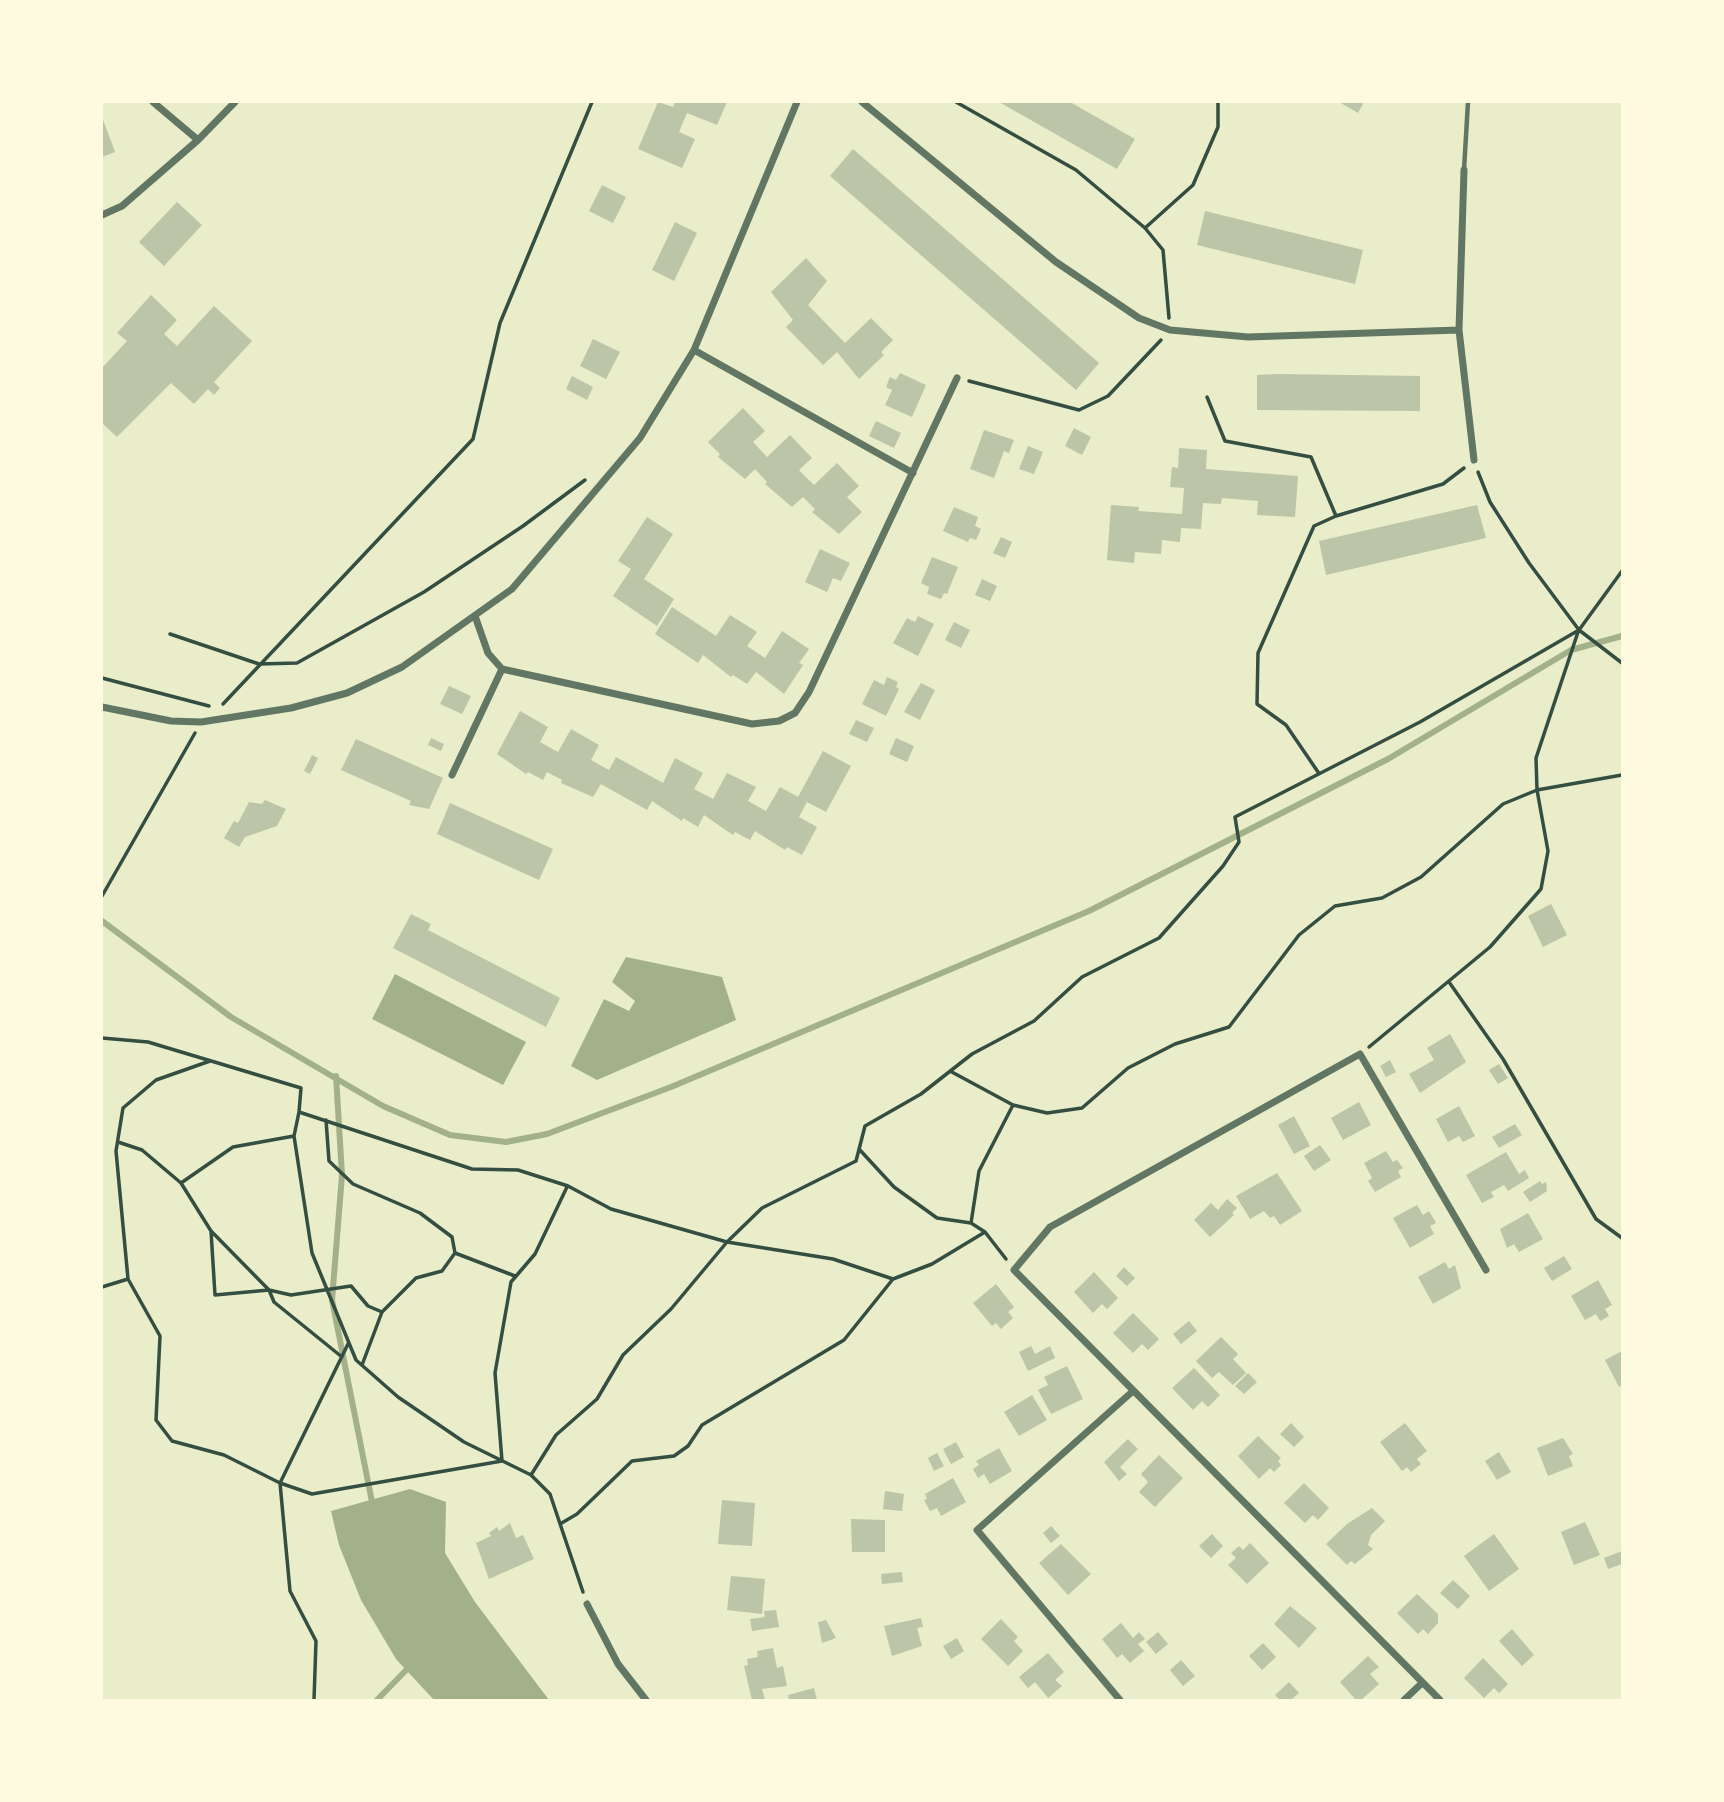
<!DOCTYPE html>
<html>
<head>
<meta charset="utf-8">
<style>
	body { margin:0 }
	#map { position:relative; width:1724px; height:1802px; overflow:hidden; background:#e9edc9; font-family:Helvetica,sans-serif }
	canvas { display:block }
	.frame { position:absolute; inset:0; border:103px solid #fefae0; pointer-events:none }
</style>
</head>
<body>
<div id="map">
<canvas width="1724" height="1802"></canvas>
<div class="frame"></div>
</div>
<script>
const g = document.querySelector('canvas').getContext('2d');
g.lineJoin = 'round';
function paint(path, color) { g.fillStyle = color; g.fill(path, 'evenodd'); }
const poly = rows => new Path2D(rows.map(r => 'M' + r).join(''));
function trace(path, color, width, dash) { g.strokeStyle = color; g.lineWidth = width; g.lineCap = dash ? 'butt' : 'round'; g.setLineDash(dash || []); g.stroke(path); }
paint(poly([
	[626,957,722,977,736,1020,597,1080,571,1066,604,999,629,1011,635,1001,612,982],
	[395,974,526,1042,503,1085,372,1019],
	[410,1489,446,1502,445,1553,475,1602,549,1700,434,1700,396,1659,361,1600,339,1545,331,1511]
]), '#a3b18a');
trace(poly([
	[102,921,231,1017,383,1106,450,1135,506,1142,547,1134,671,1087,1089,911,1388,759,1571,650,1622,636],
	[336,1076,342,1175,332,1300,373,1507],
	[377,1700,412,1664]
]), '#a3b18a', 6);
paint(poly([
	[658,102,673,107,675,102,727,102,717,125,687,113,679,132,695,139,682,168,638,149],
	[999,102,1070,102,1135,139,1117,169],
	[1339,102,1364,102,1358,113],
	[102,117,115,152,102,157],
	[853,149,1099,363,1076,390,830,176],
	[602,185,626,197,613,223,589,211],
	[177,202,202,225,164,266,139,242],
	[1205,211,1363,250,1355,284,1197,245],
	[675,222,697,233,674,281,652,270],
	[806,258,827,281,808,305,845,343,871,318,893,340,881,352,884,355,859,379,837,352,823,365,786,327,793,320,771,292],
	[151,295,177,320,164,334,177,346,214,306,252,341,214,382,220,388,214,395,208,389,194,404,171,383,117,437,102,423,102,368,127,341,117,333],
	[593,339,620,352,606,379,580,366],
	[900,373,926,385,912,417,885,405,892,390,886,387,890,377,896,380],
	[1279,374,1420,376,1420,411,1257,410,1257,375],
	[572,376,593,387,587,400,566,389],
	[743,408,765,431,753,442,767,457,790,435,812,458,799,470,814,485,837,463,859,486,847,497,862,512,839,534,812,512,815,509,803,497,792,507,765,484,767,482,755,469,745,479,718,457,720,454,708,442],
	[876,421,901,433,894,448,869,436],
	[1074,428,1091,437,1082,455,1065,446],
	[984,430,1014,440,1009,453,1004,451,994,478,970,469],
	[1028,446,1043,452,1034,474,1019,469],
	[1179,448,1207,450,1206,469,1298,476,1295,517,1257,515,1258,501,1222,498,1221,504,1203,503,1201,529,1181,528,1180,542,1162,540,1161,554,1135,552,1134,563,1107,560,1111,505,1139,507,1138,511,1182,514,1184,488,1170,487,1172,467,1178,468],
	[1477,505,1486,538,1326,575,1319,541],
	[954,507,978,517,975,526,981,529,976,540,970,538,968,542,943,531],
	[647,517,673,534,644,579,674,599,657,626,613,596,631,569,618,561],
	[1001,537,1012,542,1005,558,993,553],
	[820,549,850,563,841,581,833,578,827,592,805,582],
	[932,557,958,567,947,594,944,593,941,599,927,594,929,587,921,583],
	[982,579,997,586,990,601,975,595],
	[672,607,716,636,730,615,757,632,747,646,765,658,782,631,809,649,799,663,803,665,784,694,756,672,747,684,733,675,731,677,703,655,698,663,655,634],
	[918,616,934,624,918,656,893,643,907,618,915,622],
	[954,622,970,630,961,648,945,640],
	[887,677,898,682,896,687,899,689,886,716,862,704,874,680,884,685],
	[921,683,935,690,920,720,904,712],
	[449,686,471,696,462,714,440,704],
	[520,711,548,727,540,742,558,752,571,729,599,745,591,760,609,770,616,757,663,783,675,758,703,773,694,789,713,799,727,773,756,787,748,801,766,811,780,787,798,797,823,751,851,766,826,812,807,802,799,817,817,827,802,855,787,847,785,850,755,831,750,840,735,832,733,835,704,815,698,827,683,818,682,821,652,801,647,810,601,784,593,797,561,783,562,780,547,772,543,780,528,772,526,774,497,754],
	[856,720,874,728,867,742,849,734],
	[431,738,444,744,441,751,428,745],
	[896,738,914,746,907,762,889,754],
	[356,739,443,778,429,809,409,805,411,801,341,770],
	[312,755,318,758,310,774,304,771],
	[265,800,286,809,277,826,245,837,239,847,224,838,234,821,238,823,249,802,262,804],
	[450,803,553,849,539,880,437,834],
	[1551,904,1567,935,1543,947,1528,916],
	[411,914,431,924,428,930,560,998,546,1027,393,948],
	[1450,1034,1466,1062,1420,1093,1409,1074,1434,1060,1427,1048],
	[1390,1060,1396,1072,1386,1077,1380,1066],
	[1499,1064,1508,1078,1498,1084,1489,1070],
	[1359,1102,1371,1125,1343,1140,1331,1118],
	[1459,1106,1475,1136,1463,1142,1459,1136,1448,1142,1436,1119],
	[1294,1116,1310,1146,1294,1154,1278,1125],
	[1515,1124,1522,1135,1499,1148,1492,1137],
	[1320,1145,1331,1160,1314,1171,1304,1156],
	[1386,1151,1393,1162,1397,1160,1403,1168,1398,1171,1401,1177,1375,1192,1368,1181,1372,1178,1364,1163],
	[1506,1152,1519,1174,1525,1170,1529,1178,1508,1191,1504,1185,1491,1192,1494,1197,1482,1203,1466,1175],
	[1277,1173,1302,1211,1280,1225,1274,1216,1270,1218,1264,1211,1250,1219,1236,1196],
	[1540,1181,1542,1184,1546,1182,1547,1191,1530,1202,1523,1192],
	[1227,1199,1237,1208,1232,1213,1234,1215,1210,1237,1194,1220,1211,1203,1218,1210],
	[1417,1205,1423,1215,1429,1211,1436,1223,1430,1226,1434,1234,1410,1248,1393,1218],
	[1528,1213,1543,1239,1519,1252,1514,1244,1507,1248,1500,1229],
	[1564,1256,1572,1269,1552,1281,1544,1268],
	[1445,1262,1449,1269,1455,1265,1461,1288,1433,1304,1418,1277],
	[1124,1267,1135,1278,1127,1286,1116,1276],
	[1094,1272,1118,1298,1107,1309,1102,1304,1093,1313,1074,1292],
	[1598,1280,1612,1305,1605,1309,1609,1316,1600,1321,1596,1314,1585,1320,1571,1296],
	[996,1284,1014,1307,1008,1312,1013,1318,1001,1329,996,1323,992,1326,973,1303],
	[1133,1313,1159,1339,1148,1350,1142,1344,1133,1353,1113,1333],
	[1189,1321,1197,1331,1181,1344,1173,1334],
	[1221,1337,1238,1354,1233,1359,1246,1373,1233,1385,1219,1372,1212,1378,1196,1361],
	[1031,1346,1035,1354,1050,1346,1055,1358,1028,1371,1019,1352],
	[1622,1351,1622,1385,1619,1387,1605,1360],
	[1067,1366,1083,1399,1051,1414,1038,1390,1048,1385,1044,1377],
	[1194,1368,1220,1395,1208,1407,1202,1401,1193,1410,1172,1388],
	[1248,1373,1257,1382,1244,1394,1235,1386],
	[1032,1395,1047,1420,1019,1436,1004,1412],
	[1291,1423,1304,1437,1294,1447,1280,1434],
	[1405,1423,1427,1451,1417,1459,1421,1464,1411,1472,1407,1467,1402,1471,1380,1442],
	[1258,1436,1281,1458,1278,1461,1281,1465,1274,1472,1270,1468,1259,1479,1238,1456],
	[1563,1438,1573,1454,1569,1456,1573,1466,1548,1476,1537,1448],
	[1128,1439,1138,1449,1120,1467,1127,1474,1119,1481,1104,1462],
	[956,1442,964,1457,951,1464,943,1449],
	[999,1448,1012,1471,990,1484,984,1474,978,1478,973,1469,979,1465,976,1461],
	[1499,1452,1511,1472,1497,1480,1485,1461],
	[937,1453,944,1466,934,1471,928,1458],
	[1159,1455,1183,1478,1155,1507,1139,1492,1148,1482,1141,1474],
	[953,1478,966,1502,941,1516,937,1508,930,1511,924,1500,927,1499,925,1494],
	[1304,1483,1329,1508,1318,1520,1313,1515,1305,1523,1284,1503],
	[885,1491,904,1494,902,1511,883,1509],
	[722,1500,755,1503,752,1546,718,1544],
	[1372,1508,1385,1521,1371,1535,1368,1545,1373,1549,1355,1564,1351,1561,1347,1565,1326,1544,1347,1524],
	[851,1519,885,1520,885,1552,852,1552],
	[1585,1522,1600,1555,1574,1565,1561,1532],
	[510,1523,516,1538,523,1535,534,1559,489,1579,476,1543,491,1536,489,1533,497,1527,499,1531],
	[1051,1526,1060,1536,1051,1543,1043,1533],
	[1212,1534,1223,1546,1211,1558,1199,1546],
	[1494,1534,1519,1569,1489,1591,1464,1556],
	[1250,1543,1269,1563,1247,1584,1228,1565,1236,1558,1231,1553,1239,1546,1243,1550],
	[1061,1544,1091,1574,1068,1595,1039,1563],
	[1622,1551,1622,1564,1608,1569,1604,1558],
	[902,1572,903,1582,882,1584,881,1574],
	[731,1576,765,1579,762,1614,727,1610],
	[1453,1580,1470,1596,1458,1609,1440,1593],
	[1417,1594,1438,1614,1438,1623,1428,1634,1423,1629,1418,1634,1397,1613],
	[1290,1606,1317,1628,1299,1648,1274,1624],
	[776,1610,779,1627,752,1631,750,1619,765,1617,764,1611],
	[921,1618,923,1627,917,1628,922,1646,892,1656,884,1626],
	[1001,1619,1018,1637,1014,1641,1023,1651,1008,1666,981,1639],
	[826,1620,836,1638,822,1643,818,1622],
	[1121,1623,1133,1638,1139,1632,1145,1639,1138,1644,1144,1651,1130,1663,1122,1654,1117,1658,1102,1639],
	[1512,1629,1534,1655,1522,1666,1499,1641],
	[1158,1632,1168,1644,1156,1654,1146,1642],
	[957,1638,964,1651,951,1659,943,1646],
	[1263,1643,1276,1657,1262,1670,1249,1656],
	[773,1648,777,1668,783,1666,787,1686,762,1689,765,1699,752,1700,744,1666,748,1665,747,1659,758,1657,757,1651],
	[1048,1653,1064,1672,1055,1680,1062,1686,1048,1698,1035,1682,1028,1688,1019,1677],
	[1368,1656,1379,1667,1370,1674,1379,1684,1361,1700,1356,1700,1340,1682],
	[1483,1658,1508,1684,1499,1693,1494,1688,1484,1698,1464,1678],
	[1181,1660,1195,1676,1183,1686,1170,1670],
	[1289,1682,1299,1693,1291,1700,1280,1700,1275,1695],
	[814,1688,817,1700,789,1700,788,1695]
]), '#bcc5a7');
trace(poly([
	[956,102,1076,170,1145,228,1163,250,1169,318],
	[1145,228,1193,185,1218,127,1218,102],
	[969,381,1079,410,1108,396,1161,340],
	[1207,397,1225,441,1311,457,1336,516,1443,484,1464,468],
	[1478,472,1490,502,1529,563,1579,630,1622,663],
	[170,634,259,664,297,663,424,592,523,526,585,480],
	[102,678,209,706],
	[223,704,473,439,500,323,592,102],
	[1318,772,1286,725,1257,704,1258,653,1314,526,1336,516],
	[102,896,195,733],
	[1449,982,1503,1059,1596,1219,1622,1238],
	[102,1038,148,1042,301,1088,299,1112,472,1169,518,1170,568,1186,611,1209,727,1242,762,1208,856,1161,865,1126,921,1094,972,1054,1034,1021,1082,977,1159,938,1223,866,1239,842,1235,817,1420,722,1579,630,1622,571],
	[1369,1047,1490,947,1541,889,1548,851,1537,790,1536,758,1578,632],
	[210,1061,156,1080,123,1108,116,1151,128,1279,160,1336,156,1420,172,1441,224,1455,280,1483,312,1494,502,1461,495,1373,511,1282,535,1254,567,1187],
	[950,1071,1013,1105,1047,1113,1082,1108,1128,1068,1175,1044,1229,1027,1299,935,1335,906,1382,898,1421,877,1503,804,1537,790,1622,775],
	[299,1112,294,1136,312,1253,356,1360,398,1397,464,1442,531,1475,550,1494,583,1592],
	[326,1120,329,1161,353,1184,420,1213,452,1237,455,1253,515,1276],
	[118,1142,142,1150,181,1183,211,1231,269,1290,291,1295,351,1286,368,1306,382,1312],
	[859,1149,894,1187,937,1218,971,1223,985,1232,1006,1259],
	[181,1183,233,1147,294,1136],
	[971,1223,979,1171,1013,1105],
	[211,1231,215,1295,269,1290,274,1302,342,1357],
	[102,1287,128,1279],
	[362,1365,382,1312,416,1278,442,1271,455,1253],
	[531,1475,556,1435,597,1399,623,1355,671,1309,727,1242,833,1259,893,1279,932,1264,985,1232],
	[560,1524,577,1514,632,1461,674,1456,688,1446,702,1425,844,1340,893,1279],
	[314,1700,316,1641,290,1591,280,1483,348,1344]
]), '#344e41', 3.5);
trace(poly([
	[1464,170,1468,102]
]), '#617663', 4.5);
trace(poly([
	[153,102,198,140],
	[862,102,1056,262,1139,318,1170,330,1248,337,1459,330],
	[1464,170,1459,330,1474,460],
	[102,215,122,206,198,140,235,102],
	[694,350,913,473],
	[475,616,488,653,502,669,752,724,779,721,795,713,809,692,957,378],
	[102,707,171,721,201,722,291,708,347,693,402,667,512,589,640,438,694,350,797,102],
	[452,775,502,669],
	[587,1604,618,1664,646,1700],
	[1120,1700,977,1530,1133,1391],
	[1404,1700,1422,1683],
	[1440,1700,1014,1270,1050,1227,1360,1054,1486,1270]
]), '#617663', 7);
</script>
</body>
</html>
